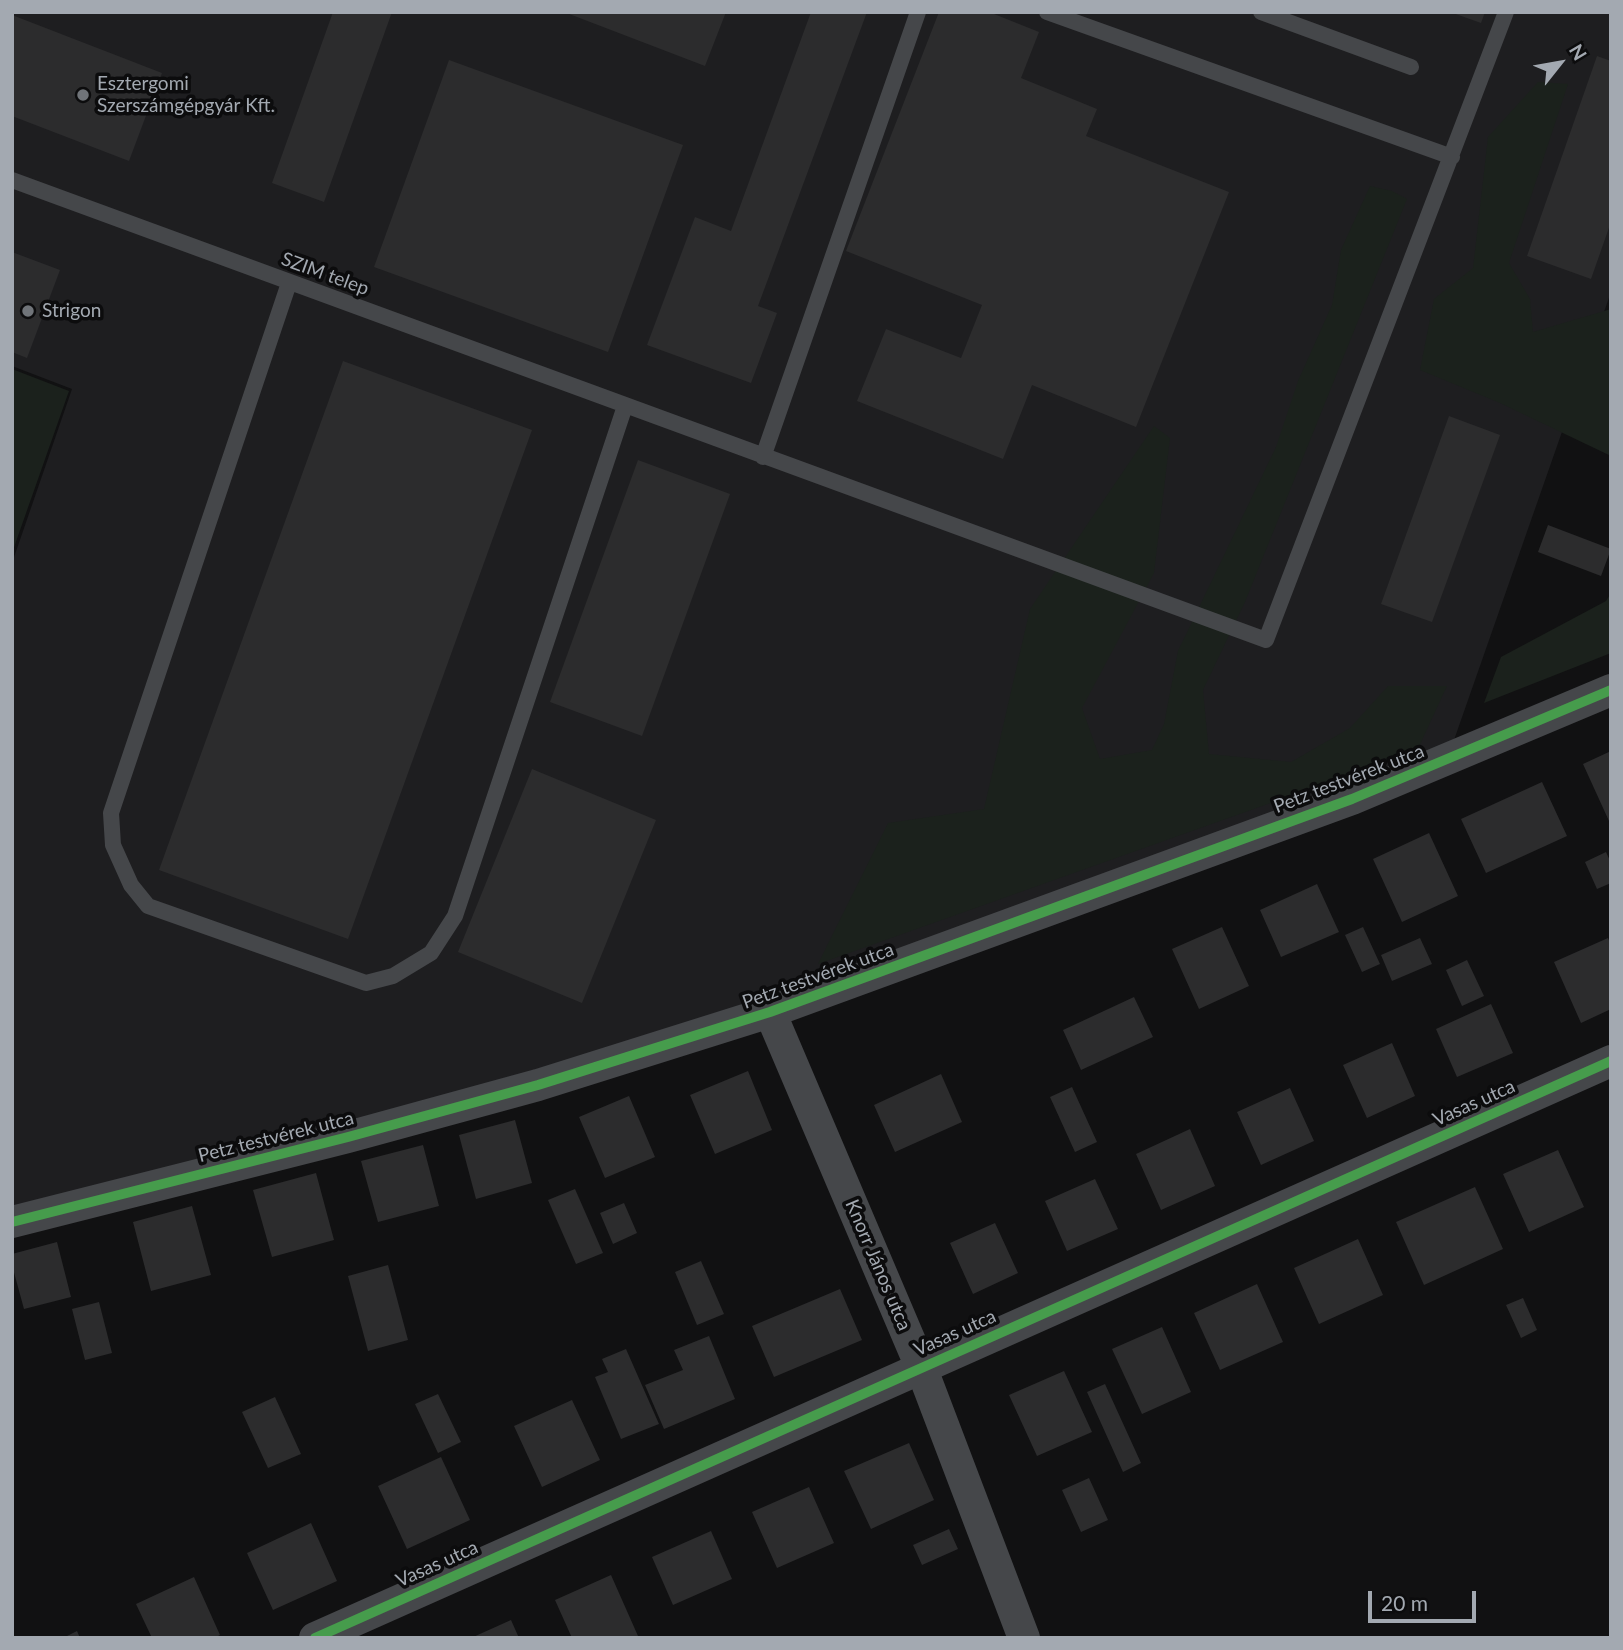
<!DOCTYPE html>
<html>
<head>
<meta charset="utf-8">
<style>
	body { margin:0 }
	#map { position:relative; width:1623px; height:1650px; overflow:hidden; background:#111112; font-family:Lato,sans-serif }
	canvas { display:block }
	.frame { position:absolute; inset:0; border:14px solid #a3a9b1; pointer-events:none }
	.north { position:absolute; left:1525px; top:28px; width:70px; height:70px; -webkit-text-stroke:5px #0c0c0d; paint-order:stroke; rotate:59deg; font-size:19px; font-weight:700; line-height:28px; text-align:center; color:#a3a9b1 }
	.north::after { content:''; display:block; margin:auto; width:24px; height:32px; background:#a3a9b1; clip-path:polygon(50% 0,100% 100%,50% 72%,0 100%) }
	.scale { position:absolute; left:1368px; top:1591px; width:108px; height:32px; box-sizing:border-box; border:4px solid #a3a9b1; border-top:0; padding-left:9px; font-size:21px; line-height:24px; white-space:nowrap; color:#a3a9b1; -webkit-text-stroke:5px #0c0c0d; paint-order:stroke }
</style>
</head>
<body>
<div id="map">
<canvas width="1623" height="1650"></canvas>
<div class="frame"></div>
<div class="north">N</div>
<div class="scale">20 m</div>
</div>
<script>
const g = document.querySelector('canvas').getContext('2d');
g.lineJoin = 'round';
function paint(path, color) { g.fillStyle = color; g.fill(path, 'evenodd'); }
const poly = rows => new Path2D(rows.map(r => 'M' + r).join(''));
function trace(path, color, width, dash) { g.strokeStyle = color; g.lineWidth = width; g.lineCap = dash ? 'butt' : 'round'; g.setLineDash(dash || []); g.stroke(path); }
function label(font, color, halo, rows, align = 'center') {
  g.font = font + ' Lato,sans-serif'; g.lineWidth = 7; g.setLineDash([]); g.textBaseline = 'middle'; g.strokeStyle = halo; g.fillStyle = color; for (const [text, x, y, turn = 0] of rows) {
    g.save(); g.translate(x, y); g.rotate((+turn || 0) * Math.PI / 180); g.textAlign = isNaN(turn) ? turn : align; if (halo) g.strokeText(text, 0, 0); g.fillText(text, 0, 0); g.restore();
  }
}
paint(poly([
	[12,12,1611,12,1611,292,1447,760,770,1012,12,1218,12,563,72,389,12,366]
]), '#1e1e20');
paint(poly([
	[1538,82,1568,84,1509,263,1530,299,1533,332,1611,309,1611,456,1500,403,1420,370,1434,299,1473,268,1488,137],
	[1370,186,1392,191,1407,199,1245,602,1203,690,1209,754,1291,762,1350,728,1388,686,1447,686,1417,751,818,964,888,823,984,809,1030,609,1154,426,1170,438,1154,573,1082,708,1100,759,1152,750,1164,724,1178,651,1276,447,1298,381,1332,305,1341,250],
	[12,369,69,391,12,553],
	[1611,593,1611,653,1484,703,1501,657,1606,601]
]), '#1b211c');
paint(poly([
	[333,12,392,12,324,202,272,183],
	[564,12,726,12,705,66],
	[811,12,867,12,758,306,777,313,751,383,647,345,695,217,731,231],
	[939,12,989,12,1039,32,1021,78,1097,109,1086,136,1229,192,1136,427,1032,385,1003,459,857,401,886,329,961,358,982,305,846,251],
	[1450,12,1485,12,1481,23],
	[12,15,162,73,129,161,12,116],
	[1597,56,1611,61,1611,222,1591,279,1527,256],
	[449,60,683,145,608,352,374,267],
	[12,252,60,270,27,358,12,352],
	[343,361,532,430,348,939,159,870],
	[1449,416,1500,435,1432,622,1381,604],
	[638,460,730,494,642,736,550,702],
	[1548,525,1611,549,1601,576,1538,552],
	[1611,751,1611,820,1609,821,1583,764],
	[532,769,656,820,582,1003,458,952],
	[1542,782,1567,836,1486,873,1461,819],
	[1429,833,1458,896,1402,922,1373,859],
	[1606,852,1611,863,1611,883,1597,889,1585,862],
	[1317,884,1339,932,1281,957,1260,910],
	[1222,927,1249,986,1199,1009,1172,949],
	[1363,927,1380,964,1362,972,1345,935],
	[1420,938,1432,964,1392,981,1381,955],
	[1608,938,1611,945,1611,1009,1581,1023,1554,962],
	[1467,960,1484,996,1462,1006,1446,970],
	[1134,997,1153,1037,1081,1070,1063,1030],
	[1491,1004,1513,1053,1457,1077,1436,1029],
	[1392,1043,1415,1096,1367,1118,1343,1065],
	[748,1071,772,1130,715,1154,690,1095],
	[941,1074,962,1122,895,1152,874,1105],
	[1072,1087,1097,1142,1075,1152,1050,1097],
	[1290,1088,1314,1141,1261,1165,1237,1112],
	[629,1096,655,1157,605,1178,579,1117],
	[515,1120,532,1183,476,1199,459,1135],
	[1190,1129,1215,1186,1161,1210,1136,1154],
	[423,1145,439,1206,378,1222,361,1161],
	[1558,1150,1584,1207,1529,1232,1503,1174],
	[316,1173,334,1240,272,1257,253,1190],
	[1095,1179,1118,1229,1067,1251,1045,1201],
	[1475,1187,1503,1249,1424,1285,1396,1222],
	[575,1189,603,1253,576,1264,548,1200],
	[624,1203,637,1233,613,1244,600,1213],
	[192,1206,211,1275,151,1291,133,1222],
	[995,1223,1018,1273,973,1294,950,1243],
	[1358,1239,1383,1295,1319,1324,1294,1268],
	[57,1242,71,1297,24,1309,12,1265,12,1254],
	[701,1261,724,1314,697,1325,675,1272],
	[388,1265,408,1340,368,1351,348,1276],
	[1257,1284,1283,1342,1220,1370,1194,1313],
	[840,1289,862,1340,774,1377,752,1326],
	[1523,1298,1537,1330,1521,1338,1506,1305],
	[99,1302,112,1353,85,1360,72,1309],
	[1162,1327,1191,1392,1142,1414,1112,1349],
	[709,1336,735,1399,664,1429,645,1385,683,1370,674,1350],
	[626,1349,659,1424,621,1439,595,1377,608,1372,602,1359],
	[1064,1371,1092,1432,1037,1456,1009,1395],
	[1105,1384,1141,1463,1123,1472,1087,1392],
	[438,1394,461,1442,438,1453,415,1404],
	[275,1397,301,1454,268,1468,242,1412],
	[572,1400,600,1460,542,1487,514,1426],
	[909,1443,934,1500,871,1529,844,1471],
	[441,1457,470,1520,407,1549,378,1486],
	[1089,1478,1108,1520,1081,1532,1062,1490],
	[809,1487,834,1543,777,1568,752,1512],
	[311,1523,337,1581,273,1610,247,1553],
	[949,1529,958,1549,922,1565,913,1545],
	[711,1531,732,1579,673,1605,652,1557],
	[611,1575,638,1636,633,1638,572,1638,555,1600],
	[194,1577,220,1635,214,1638,152,1638,136,1604],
	[511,1620,519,1638,471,1638],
	[77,1631,80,1638,63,1638]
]), '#2c2c2d');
trace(poly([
	[1047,12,1452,157],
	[1261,12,1411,67],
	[12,180,1266,640,1506,12],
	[289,283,111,813,113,845,131,885,148,906,366,983,393,976,431,953,455,916,625,406],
	[763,457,918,12]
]), '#45474a', 16);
trace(poly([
	[770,1012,921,1367,1024,1638],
	[12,1222,348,1137,538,1085,770,1012,1352,799,1611,690],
	[315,1638,1611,1061]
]), '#45474a', 32);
trace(poly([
	[12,1222,348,1137,538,1085,770,1012,1352,799,1611,690],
	[315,1638,1611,1061]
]), '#469c4c', 10);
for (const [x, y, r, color] of [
	[83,95,7,"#707479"],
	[28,311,7,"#707479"]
]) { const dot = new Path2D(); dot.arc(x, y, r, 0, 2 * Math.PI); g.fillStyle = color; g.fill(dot); trace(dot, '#0c0c0d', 2.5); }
label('19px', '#a3a9b1', '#0c0c0d', [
	["Esztergomi",97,84],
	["Szerszámgépgyár Kft.",97,106],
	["Strigon",42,311]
], 'left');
label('19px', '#a3a9b1', '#0c0c0d', [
	["SZIM telep",325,274,20],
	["Petz testvérek utca",1349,779,-21],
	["Petz testvérek utca",818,976,-20],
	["Vasas utca",1474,1103,-24],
	["Petz testvérek utca",276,1137,-14],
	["Knorr János utca",878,1265,67],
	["Vasas utca",955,1333,-24],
	["Vasas utca",437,1564,-24]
]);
</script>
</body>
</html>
